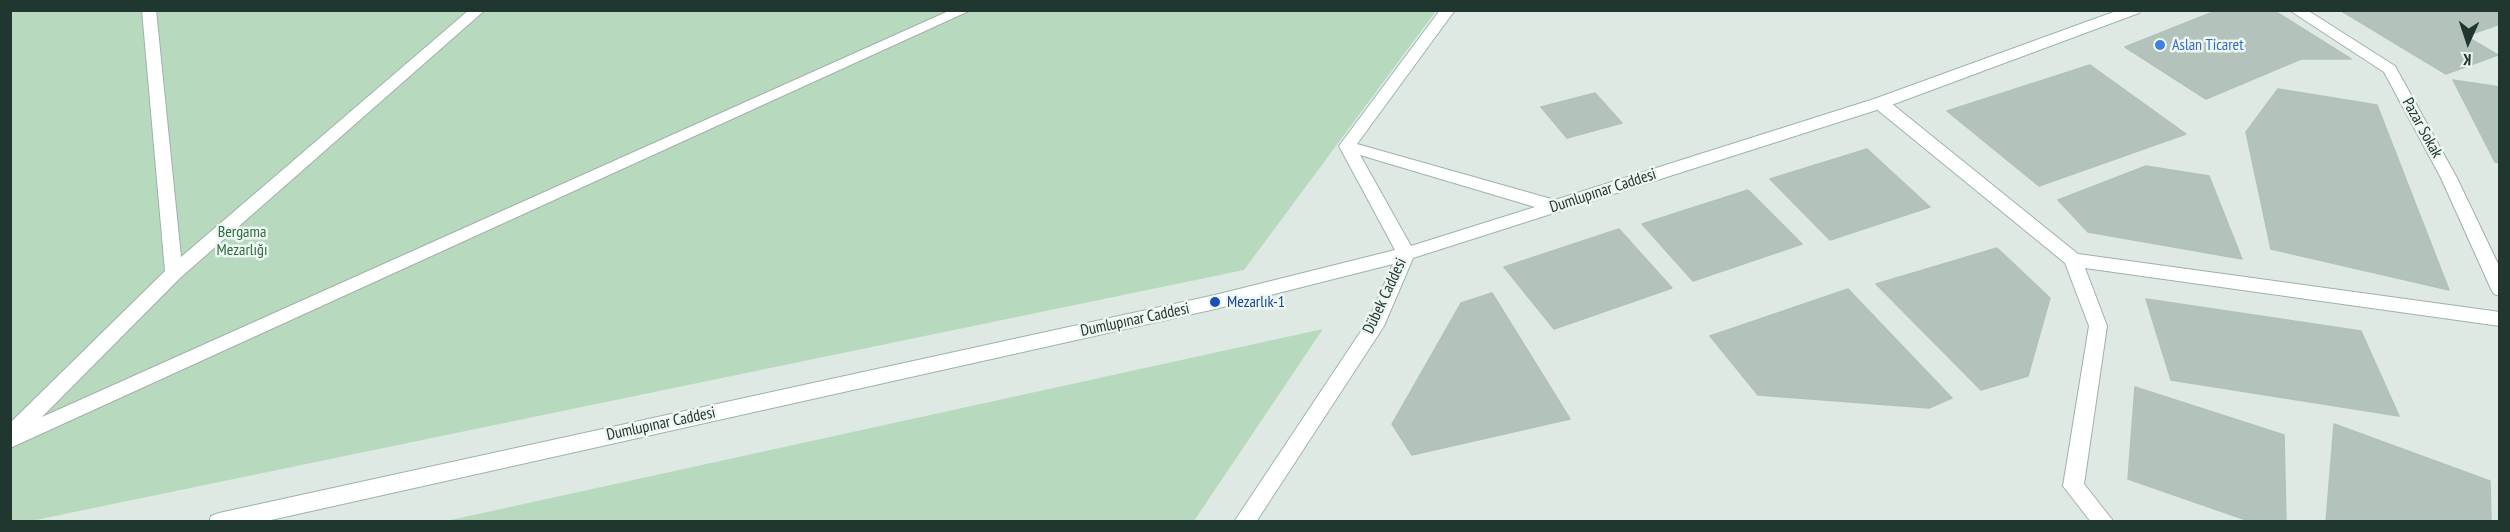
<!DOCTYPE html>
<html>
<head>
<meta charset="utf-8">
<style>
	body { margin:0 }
	#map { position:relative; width:2510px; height:532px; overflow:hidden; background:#dee9e3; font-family:"PT Sans Narrow",sans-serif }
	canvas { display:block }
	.frame { position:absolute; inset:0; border:12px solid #203730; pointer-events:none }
	.north { position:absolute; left:2438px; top:12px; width:60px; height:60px; -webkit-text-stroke:4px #eef6f1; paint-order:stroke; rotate:183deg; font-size:16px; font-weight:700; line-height:24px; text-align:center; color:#203730 }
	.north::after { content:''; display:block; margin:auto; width:21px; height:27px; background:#203730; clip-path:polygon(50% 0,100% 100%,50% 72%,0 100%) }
</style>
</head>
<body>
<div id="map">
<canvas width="2510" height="532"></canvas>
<div class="frame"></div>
<div class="north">K</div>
</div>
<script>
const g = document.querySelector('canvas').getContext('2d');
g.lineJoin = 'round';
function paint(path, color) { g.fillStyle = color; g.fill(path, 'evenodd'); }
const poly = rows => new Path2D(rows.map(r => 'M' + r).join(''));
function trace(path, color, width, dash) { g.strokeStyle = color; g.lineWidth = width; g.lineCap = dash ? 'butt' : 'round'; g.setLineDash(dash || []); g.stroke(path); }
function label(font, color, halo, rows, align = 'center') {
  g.font = font + ' "PT Sans Narrow",sans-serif'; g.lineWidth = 5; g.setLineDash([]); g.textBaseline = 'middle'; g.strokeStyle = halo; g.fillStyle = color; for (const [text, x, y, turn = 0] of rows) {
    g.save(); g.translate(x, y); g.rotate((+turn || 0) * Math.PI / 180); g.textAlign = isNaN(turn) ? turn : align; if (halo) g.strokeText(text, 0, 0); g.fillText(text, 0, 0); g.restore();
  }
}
paint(poly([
	[10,11,1436,11,1244,270,26,522,10,521],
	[1323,329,1194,521,446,521]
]), '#b7dabf');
const building = poly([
	[2218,10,2273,10,2351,59,2301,59,2206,99,2125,47,2218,10],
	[2340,10,2421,10,2498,55,2446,74,2340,10],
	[2421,10,2494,10,2500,13,2500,24,2466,36,2421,10],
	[2090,65,2186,134,2039,186,1947,111,2090,65],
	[2453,80,2500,87,2500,163,2495,162,2453,80],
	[2278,89,2377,105,2449,290,2271,249,2246,132,2278,89],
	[1595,93,1622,123,1567,138,1541,107,1595,93],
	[1867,149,1930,207,1830,240,1770,179,1867,149],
	[2146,166,2209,176,2242,259,2088,232,2058,200,2146,166],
	[1748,190,1802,244,1693,281,1642,224,1748,190],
	[1619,229,1672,288,1554,329,1504,267,1619,229],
	[1997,248,2050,298,2028,376,1981,390,1876,284,1997,248],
	[1848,289,1952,398,1929,408,1758,395,1710,336,1848,289],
	[1492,293,1570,419,1412,455,1392,424,1461,303,1492,293],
	[2146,299,2361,331,2399,416,2171,380,2146,299],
	[2135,387,2284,435,2286,522,2252,522,2128,479,2135,387],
	[2334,424,2490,481,2491,522,2326,522,2334,424]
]);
paint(building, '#b3c3bc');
trace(building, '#b1c2ba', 1.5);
const lane = poly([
	[142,10,156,10,181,257,469,10,485,10,180,278,42,417,951,10,971,10,10,448,10,423,165,271,142,10]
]);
const street = poly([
	[2289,10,2307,10,2395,66,2457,178,2500,268,2500,296,2494,294,2491,289,2441,178,2384,72,2289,10],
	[1880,98,1886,99,2078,254,2500,312,2500,326,2085,268,2107,326,2084,484,2114,522,2091,522,2063,486,2089,326,2065,263,1874,107,1872,103,1880,98]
]);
const secondary = poly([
	[1440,10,1455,10,1357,144,1555,200,1874,99,2119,10,2141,10,2139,13,1886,107,1413,258,1384,326,1256,522,1234,522,1369,319,1393,264,1215,309,262,522,209,522,211,516,219,513,1215,295,1395,250,1339,146,1440,10],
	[1360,155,1535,207,1411,246,1360,155]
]);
trace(lane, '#a1b0aa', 2);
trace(street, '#a1b0aa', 2);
trace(secondary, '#9db4ab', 2);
paint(lane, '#fff');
paint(street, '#fff');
paint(secondary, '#fff');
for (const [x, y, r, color] of [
	[2160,45,6,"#3f7fe0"],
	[1215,302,6,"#1a4fb4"]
]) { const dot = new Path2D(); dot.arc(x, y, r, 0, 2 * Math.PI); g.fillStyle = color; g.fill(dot); trace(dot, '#eef6f1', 2); }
label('16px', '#366cbe', '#eef6f1', [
	["Aslan Ticaret",2172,45]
], 'left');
label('16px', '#203730', '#eef6f1', [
	["Pazar Sokak",2422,128,61],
	["Dumlupınar Caddesi",1603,191,-18],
	["Dübek Caddesi",1385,296,-65],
	["Dumlupınar Caddesi",1135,320,-12],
	["Dumlupınar Caddesi",661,424,-12]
]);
label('16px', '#2c6c43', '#eef6f1', [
	["Bergama",242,232],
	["Mezarlığı",242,250]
]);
label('16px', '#164399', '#eef6f1', [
	["Mezarlık-1",1227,302]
], 'left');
</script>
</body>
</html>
